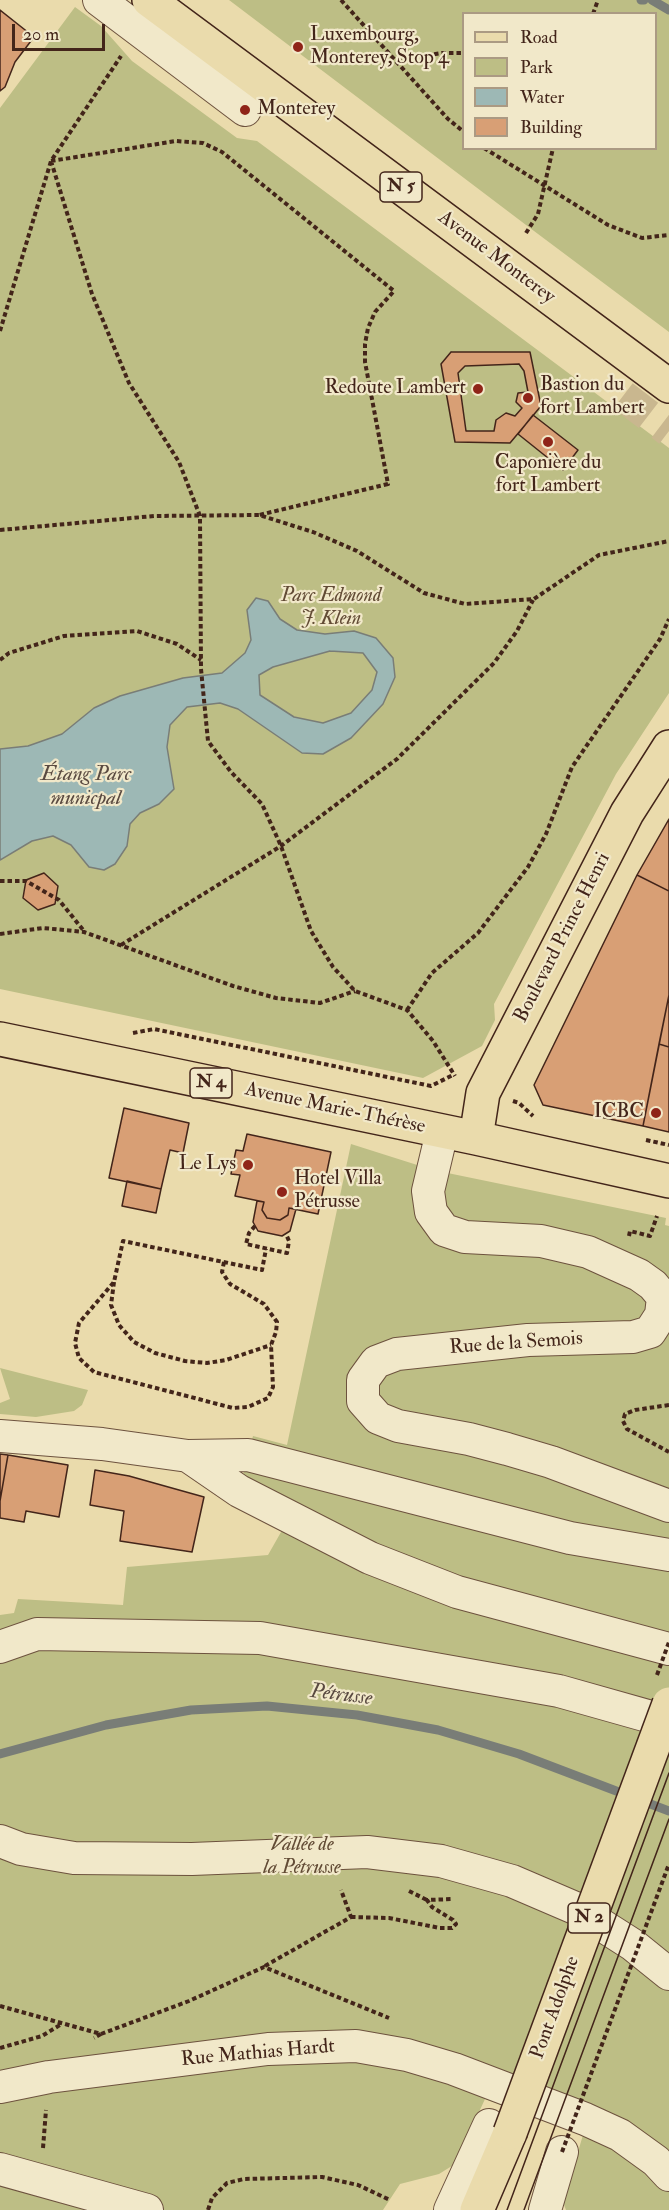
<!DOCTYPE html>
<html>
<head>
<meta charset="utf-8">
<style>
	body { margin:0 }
	#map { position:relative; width:669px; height:2210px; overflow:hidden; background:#eadbac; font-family:"IM FELL Double Pica",serif }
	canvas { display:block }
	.legend { position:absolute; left:462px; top:12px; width:195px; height:138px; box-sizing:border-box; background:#f1e8c9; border:2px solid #ab9a83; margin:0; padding:8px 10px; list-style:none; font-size:18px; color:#43251a }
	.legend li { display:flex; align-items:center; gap:12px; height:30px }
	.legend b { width:30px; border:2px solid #ab9a83 }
	.scale { position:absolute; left:12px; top:24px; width:93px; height:27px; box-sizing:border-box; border:3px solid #43251a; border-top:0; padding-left:8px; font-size:18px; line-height:21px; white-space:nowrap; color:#43251a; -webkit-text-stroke:4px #f1e8c9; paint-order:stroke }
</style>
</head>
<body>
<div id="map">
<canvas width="669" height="2210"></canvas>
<ul class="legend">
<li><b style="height:8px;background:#eadbac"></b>Road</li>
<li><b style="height:16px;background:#bdbe85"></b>Park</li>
<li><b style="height:16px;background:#9db8b5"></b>Water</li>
<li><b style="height:16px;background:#d89f75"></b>Building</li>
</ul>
<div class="scale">20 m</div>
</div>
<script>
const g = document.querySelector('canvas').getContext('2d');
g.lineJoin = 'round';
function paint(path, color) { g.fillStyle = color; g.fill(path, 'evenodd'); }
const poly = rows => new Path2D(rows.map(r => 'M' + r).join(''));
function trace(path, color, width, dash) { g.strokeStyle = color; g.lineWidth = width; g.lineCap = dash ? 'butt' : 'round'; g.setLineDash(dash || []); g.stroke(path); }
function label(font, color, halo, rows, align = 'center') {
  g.font = font + ' "IM FELL Double Pica",serif'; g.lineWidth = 4.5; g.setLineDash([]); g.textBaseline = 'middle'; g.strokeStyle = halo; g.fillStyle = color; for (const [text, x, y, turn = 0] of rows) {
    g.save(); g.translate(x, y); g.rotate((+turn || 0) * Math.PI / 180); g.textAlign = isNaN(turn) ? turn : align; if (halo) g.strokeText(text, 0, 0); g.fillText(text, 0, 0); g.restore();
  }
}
paint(poly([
	[229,0,669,0,669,332,530,228],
	[464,14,656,14,656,148,464,148],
	[75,7,101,26,132,61,237,138,257,141,669,448,669,693,616,774,494,1004,495,1020,482,1046,423,1078,0,989,0,108],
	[351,1144,433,1170,666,1218,665,1225,669,1226,669,2210,566,2210,563,2202,583,2135,485,2099,455,2164,439,2174,400,2184,383,2210,0,2210,0,1615,14,1613,18,1599,123,1605,127,1567,268,1555,289,1518,239,1491,253,1436,287,1445],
	[0,1368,51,1381,88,1390,82,1405,74,1411,36,1417,0,1414,0,1403,10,1399]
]), '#bdbe85');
const water = poly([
	[256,598,268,601,280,619,297,630,325,634,354,631,376,638,393,658,395,677,383,704,351,738,323,754,302,753,238,709,220,703,187,707,170,725,167,747,174,789,159,804,140,813,130,824,127,846,115,864,104,870,89,867,71,845,53,836,32,841,0,860,0,749,28,746,62,734,94,708,120,696,183,678,222,673,245,653,251,640,247,610,256,598],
	[330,651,363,653,377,672,372,690,351,713,323,723,294,717,260,695,259,675,273,667,330,651]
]);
paint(water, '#9db8b5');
trace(water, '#797d77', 1.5);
trace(poly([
	[641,0,644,0],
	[652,0,669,10],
	[0,1754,106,1725,191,1710,267,1706,357,1715,438,1730,519,1754,669,1811]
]), '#797d77', 9);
const building = poly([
	[0,10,34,37,15,62,5,87,0,91,0,10],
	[451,352,530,352,541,406,510,443,455,442,441,364,451,352],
	[519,364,524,371,528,392,518,393,516,402,522,408,515,416,506,413,496,420,494,431,466,431,458,373,465,366,519,364],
	[533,415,578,450,563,470,518,434,533,415],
	[669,819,669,891,637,875,669,819],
	[44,873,58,886,55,904,38,910,23,898,26,880,44,873],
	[637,875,669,891,669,995,643,1126,543,1105,534,1085,637,875],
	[669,995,669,1047,659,1044,669,995],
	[659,1044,669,1047,669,1132,643,1126,659,1044],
	[124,1108,189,1123,183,1153,170,1150,161,1189,109,1178,124,1108],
	[247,1134,331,1152,318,1214,289,1208,288,1215,280,1220,267,1218,262,1210,264,1202,235,1196,240,1175,231,1174,236,1150,243,1151,247,1134],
	[127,1181,161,1189,156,1213,122,1206,127,1181],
	[257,1201,264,1202,262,1210,267,1218,280,1220,288,1215,289,1208,296,1209,290,1231,282,1236,258,1231,253,1222,257,1201],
	[0,1454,8,1455,0,1501,0,1454],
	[8,1455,68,1465,59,1517,26,1511,24,1522,0,1518,0,1501,8,1455],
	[95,1470,129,1476,204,1497,192,1552,120,1541,124,1511,90,1505,95,1470]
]);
paint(building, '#d89f75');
trace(building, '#43251a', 1.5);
trace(poly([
	[623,396,669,431]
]), '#c9b78f', 32, [32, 16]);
const minor = poly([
	[99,0,245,110],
	[442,1132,428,1191,431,1212,444,1230,465,1237,541,1241,588,1252,639,1275,653,1285,663,1297,661,1315,650,1332,633,1337,528,1340,397,1354,376,1362,363,1380,363,1401,378,1418,398,1426,469,1439,507,1449,551,1462,669,1506],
	[0,1436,102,1444,188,1456,248,1455,570,1538,669,1555],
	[188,1456,239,1491,370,1558,457,1592,669,1649],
	[0,1647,37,1634,260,1638,559,1691,669,1722],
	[0,1841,21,1849,74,1858,192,1859,367,1852,441,1861,512,1881,575,1908,633,1945,669,1974],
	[0,2087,49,2077,268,2049,356,2046,407,2055,454,2069,585,2119,620,2135,656,2161,669,2175],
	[0,2169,147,2210],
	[450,2210,489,2125],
	[545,2210,562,2152]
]);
const major = poly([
	[149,0,669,386],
	[0,1039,476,1138,669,1181],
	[476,1138,483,1093,627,813,669,747],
	[477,2210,510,2133]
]);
trace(minor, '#6d523e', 34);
trace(major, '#43251a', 36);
trace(poly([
	[341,0,448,119,464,132],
	[593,14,598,0],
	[397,60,442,53,464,53],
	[484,148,608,225,642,238,669,235],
	[51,161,92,294,129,383,179,462,200,516,201,669,208,741,231,772,262,804,281,846,311,931,333,967,355,991,407,1010,433,1041,455,1076],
	[51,161,176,141,203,143,222,152,394,291,375,312,368,328,365,344,365,362,388,484,259,515],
	[526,233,538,214,553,148],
	[0,331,51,161,121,56],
	[0,530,154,516,259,515,313,532,357,551,424,593,465,604,534,599,599,555,669,541],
	[0,660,9,653,64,636,137,631,177,644,201,660],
	[0,881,26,881,59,900,84,931],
	[0,934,43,928,84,932,233,986,276,998,320,1003,355,991],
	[121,945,281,846,397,759,494,663,517,631,533,600],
	[407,1010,432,973,478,933,528,867,546,834,572,767,660,639,669,619],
	[133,1033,154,1029,431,1086,453,1075],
	[513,1101,519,1103,533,1116],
	[646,1140,669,1145],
	[255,1226,249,1233,246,1244,287,1253,289,1241,286,1234],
	[629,1236,630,1231,650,1236,657,1216],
	[224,1262,222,1272,230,1284,264,1304,277,1322,276,1332,271,1345,273,1387,268,1398,248,1407,233,1408,94,1372,79,1358,75,1343,79,1323,114,1282,123,1241,262,1270,266,1249],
	[114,1282,111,1305,119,1325,134,1342,155,1353,185,1361,207,1363,226,1360,271,1345],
	[669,1405,635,1410,625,1414,623,1421,627,1429,669,1452],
	[409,1891,427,1900],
	[351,1917,389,1918,440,1928,452,1928,456,1924,453,1920,432,1907,427,1900,453,1899],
	[265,1966,351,1917,341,1890],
	[0,2006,101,2034,94,2038],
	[101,2034,189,2001,264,1967,389,2018],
	[0,2048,42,2036,60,2025],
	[43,2148,46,2110],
	[208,2210,212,2198,227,2183,244,2179,322,2177,358,2185,390,2200]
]), '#43251a', 4, [4.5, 3]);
trace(minor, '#f1e8c9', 32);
trace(major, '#eadbac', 33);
trace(poly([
	[507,2210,669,1773],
	[524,2210,669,1819]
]), '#43251a', 1.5);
const majorBridge = poly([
	[510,2133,669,1704]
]);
trace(majorBridge, '#43251a', 36, []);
trace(poly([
	[657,1675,669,1642],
	[562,2152,669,1864]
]), '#43251a', 4, [4.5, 3]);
trace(majorBridge, '#eadbac', 33);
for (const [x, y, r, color] of [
	[298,47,6,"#8f2418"],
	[245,110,6,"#8f2418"],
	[478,389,6,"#8f2418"],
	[528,398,6,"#8f2418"],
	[548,442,6,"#8f2418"],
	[656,1113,6,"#8f2418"],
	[248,1165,6,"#8f2418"],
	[282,1192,6,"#8f2418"]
]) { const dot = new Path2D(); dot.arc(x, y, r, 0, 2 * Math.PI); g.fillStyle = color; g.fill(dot); trace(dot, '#f1e8c9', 2); }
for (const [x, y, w] of [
	[401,187,42],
	[211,1083,42],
	[589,1918,42]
]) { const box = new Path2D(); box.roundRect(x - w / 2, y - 15, w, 30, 4.5); g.fillStyle = '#f1e8c9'; g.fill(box); trace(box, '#43251a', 1.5); }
label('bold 18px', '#43251a', null, [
	["N 5",401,187],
	["N 4",211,1083],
	["N 2",589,1918]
]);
label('20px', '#43251a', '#f1e8c9', [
	["Luxembourg,",310,36],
	["Monterey, Stop 4",310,59],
	["Monterey",257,110],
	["Bastion du",540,386],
	["fort Lambert",540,409],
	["Redoute Lambert",466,389,"right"],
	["Caponière du",548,464,"center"],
	["fort Lambert",548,487,"center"],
	["ICBC",644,1113,"right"],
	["Le Lys",236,1165,"right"],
	["Hotel Villa",294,1180],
	["Pétrusse",294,1203]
], 'left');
label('20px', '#43251a', '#f1e8c9', [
	["Avenue Monterey",496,258,37],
	["Boulevard Prince Henri",563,938,-63],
	["Avenue Marie-Thérèse",335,1109,12],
	["Rue de la Semois",516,1344,-4],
	["Pont Adolphe",556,2008,-70],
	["Rue Mathias Hardt",258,2054,-5]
]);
label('italic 20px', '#624b35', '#f1e8c9', [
	["Parc Edmond",331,597],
	["J. Klein",331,620],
	["Vallée de",302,1846],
	["la Pétrusse",302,1869]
]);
label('italic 21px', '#5a4a41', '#f1e8c9', [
	["Étang Parc",86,775],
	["municpal",86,799],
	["Pétrusse",341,1696,7]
]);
</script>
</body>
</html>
